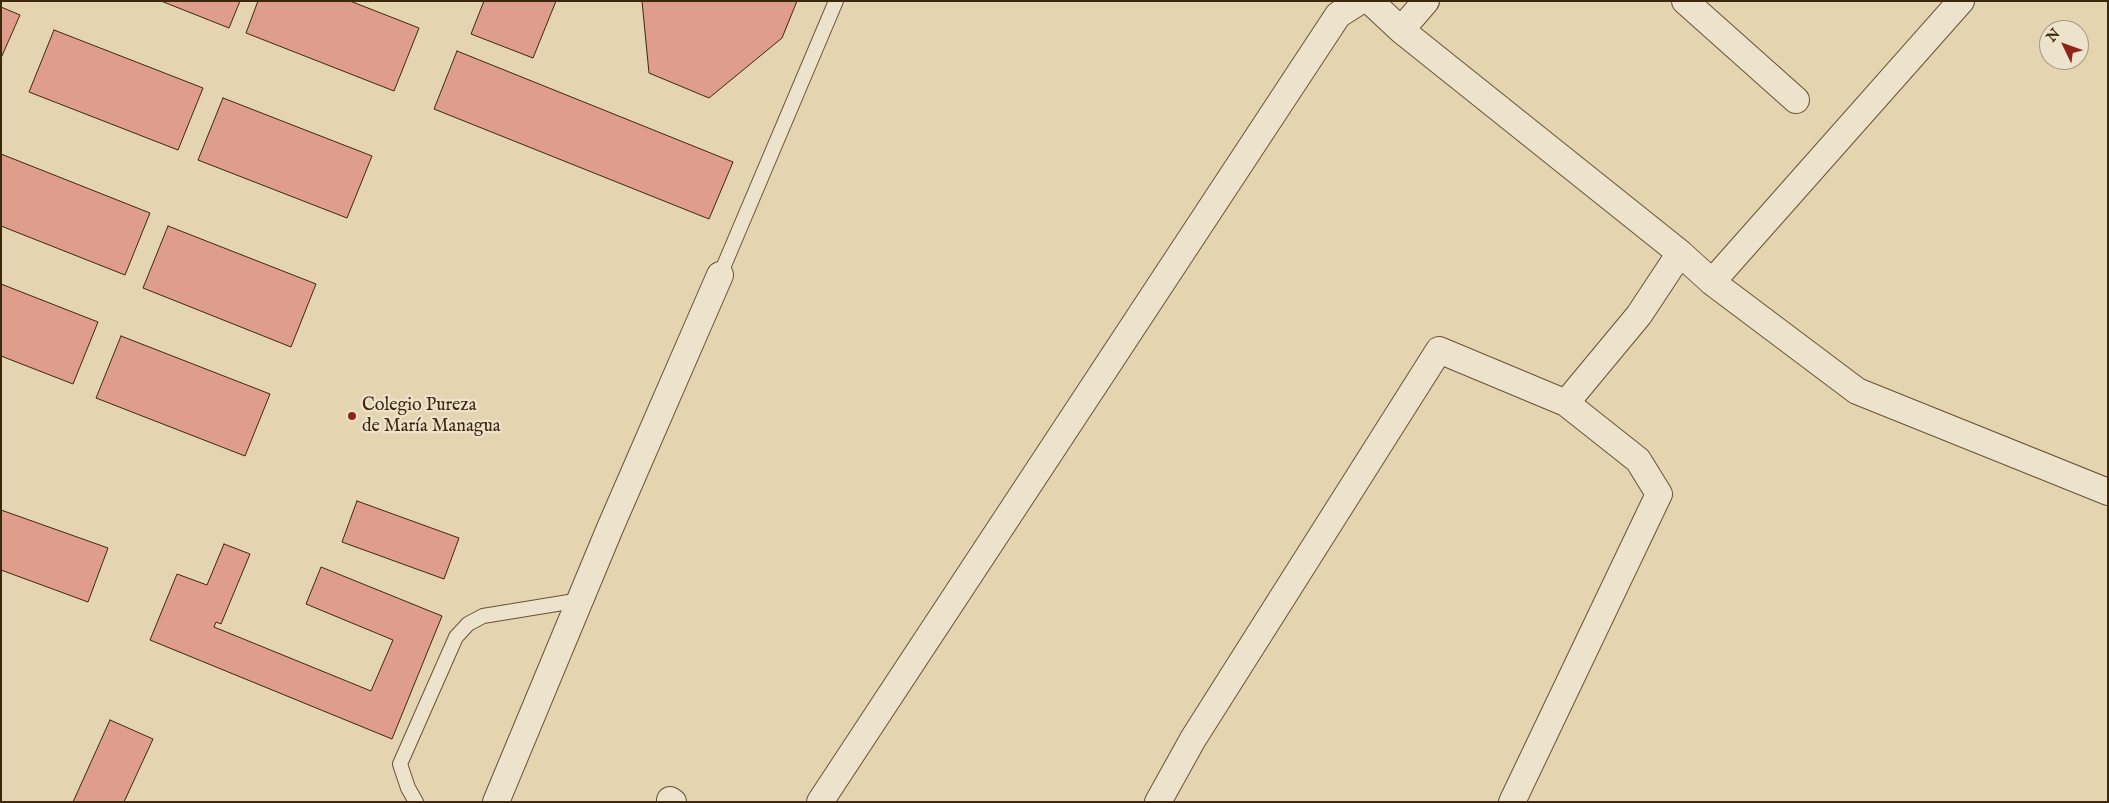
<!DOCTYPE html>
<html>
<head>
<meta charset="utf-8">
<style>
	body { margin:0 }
	#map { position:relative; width:2109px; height:803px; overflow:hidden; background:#e4d4b0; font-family:"IM FELL English",serif }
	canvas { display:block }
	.frame { position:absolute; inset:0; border:2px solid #3d270d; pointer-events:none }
	.north { position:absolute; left:2039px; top:20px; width:50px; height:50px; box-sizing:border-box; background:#ede3cc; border:1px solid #a79880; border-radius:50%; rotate:312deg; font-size:14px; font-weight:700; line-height:20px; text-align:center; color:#3d270d }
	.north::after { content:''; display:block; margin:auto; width:18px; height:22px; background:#8f2418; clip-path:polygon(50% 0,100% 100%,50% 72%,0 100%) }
</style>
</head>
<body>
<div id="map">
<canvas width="2109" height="803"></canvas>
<div class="frame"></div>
<div class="north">N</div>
</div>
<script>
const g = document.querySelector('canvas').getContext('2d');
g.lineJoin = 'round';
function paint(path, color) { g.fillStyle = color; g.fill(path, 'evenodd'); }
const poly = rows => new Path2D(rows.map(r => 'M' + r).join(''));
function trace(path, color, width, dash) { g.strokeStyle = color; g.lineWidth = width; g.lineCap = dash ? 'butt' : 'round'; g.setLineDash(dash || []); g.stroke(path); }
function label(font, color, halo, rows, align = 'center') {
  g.font = font + ' "IM FELL English",serif'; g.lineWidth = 4.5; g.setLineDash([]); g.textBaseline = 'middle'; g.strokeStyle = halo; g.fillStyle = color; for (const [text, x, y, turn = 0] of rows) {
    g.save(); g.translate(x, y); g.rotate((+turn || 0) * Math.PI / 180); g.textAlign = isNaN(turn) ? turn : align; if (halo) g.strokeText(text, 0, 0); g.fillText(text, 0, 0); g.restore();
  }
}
const building = poly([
	[161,1,240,1,229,28,161,1],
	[258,1,350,1,419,28,394,91,246,33,258,1],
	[484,1,556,1,533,58,471,34,484,1],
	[642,1,797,1,782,38,709,98,649,73,642,1],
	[1,7,20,15,1,58,1,7],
	[54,30,203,88,178,150,29,92,54,30],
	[457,51,733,162,709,219,434,109,457,51],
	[223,98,372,156,347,218,198,160,223,98],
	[1,154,150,213,125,275,1,226,1,154],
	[168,226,316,284,291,347,143,288,168,226],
	[1,284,98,322,73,384,1,356,1,284],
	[121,336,270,394,245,456,96,398,121,336],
	[357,501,459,538,444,579,342,542,357,501],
	[1,510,108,548,88,602,1,570,1,510],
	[224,544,250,554,221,624,216,622,214,627,371,691,393,640,306,604,321,567,442,616,392,739,150,640,177,574,207,585,224,544],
	[110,720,153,739,124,802,73,802,110,720]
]);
paint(building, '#df9e8b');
trace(building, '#3d270d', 1);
const lane = poly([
	[720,275,836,1],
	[416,802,408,788,400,764,456,637,468,624,483,616,581,600]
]);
const street = poly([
	[1370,1,1401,30,1680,253,1712,282,1857,391,2108,492],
	[1685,1,1796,100],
	[1401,30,1426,1],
	[1712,282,1961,1],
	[1566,403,1639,315,1680,253],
	[670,800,673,802],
	[496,802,610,528,720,275],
	[820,802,1338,15,1360,1],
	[1158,802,1193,739,1439,350,1566,403,1638,460,1659,494,1512,802]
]);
trace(lane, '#675236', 16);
trace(street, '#675236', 28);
trace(lane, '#ede3cc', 14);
trace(street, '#ede3cc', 26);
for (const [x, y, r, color] of [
	[352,416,5,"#8f2418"]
]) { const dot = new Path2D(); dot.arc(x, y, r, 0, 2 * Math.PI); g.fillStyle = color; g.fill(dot); trace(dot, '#ede3cc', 2); }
label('18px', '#3d270d', '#ede3cc', [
	["Colegio Pureza",362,406],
	["de María Managua",362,427]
], 'left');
</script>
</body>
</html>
